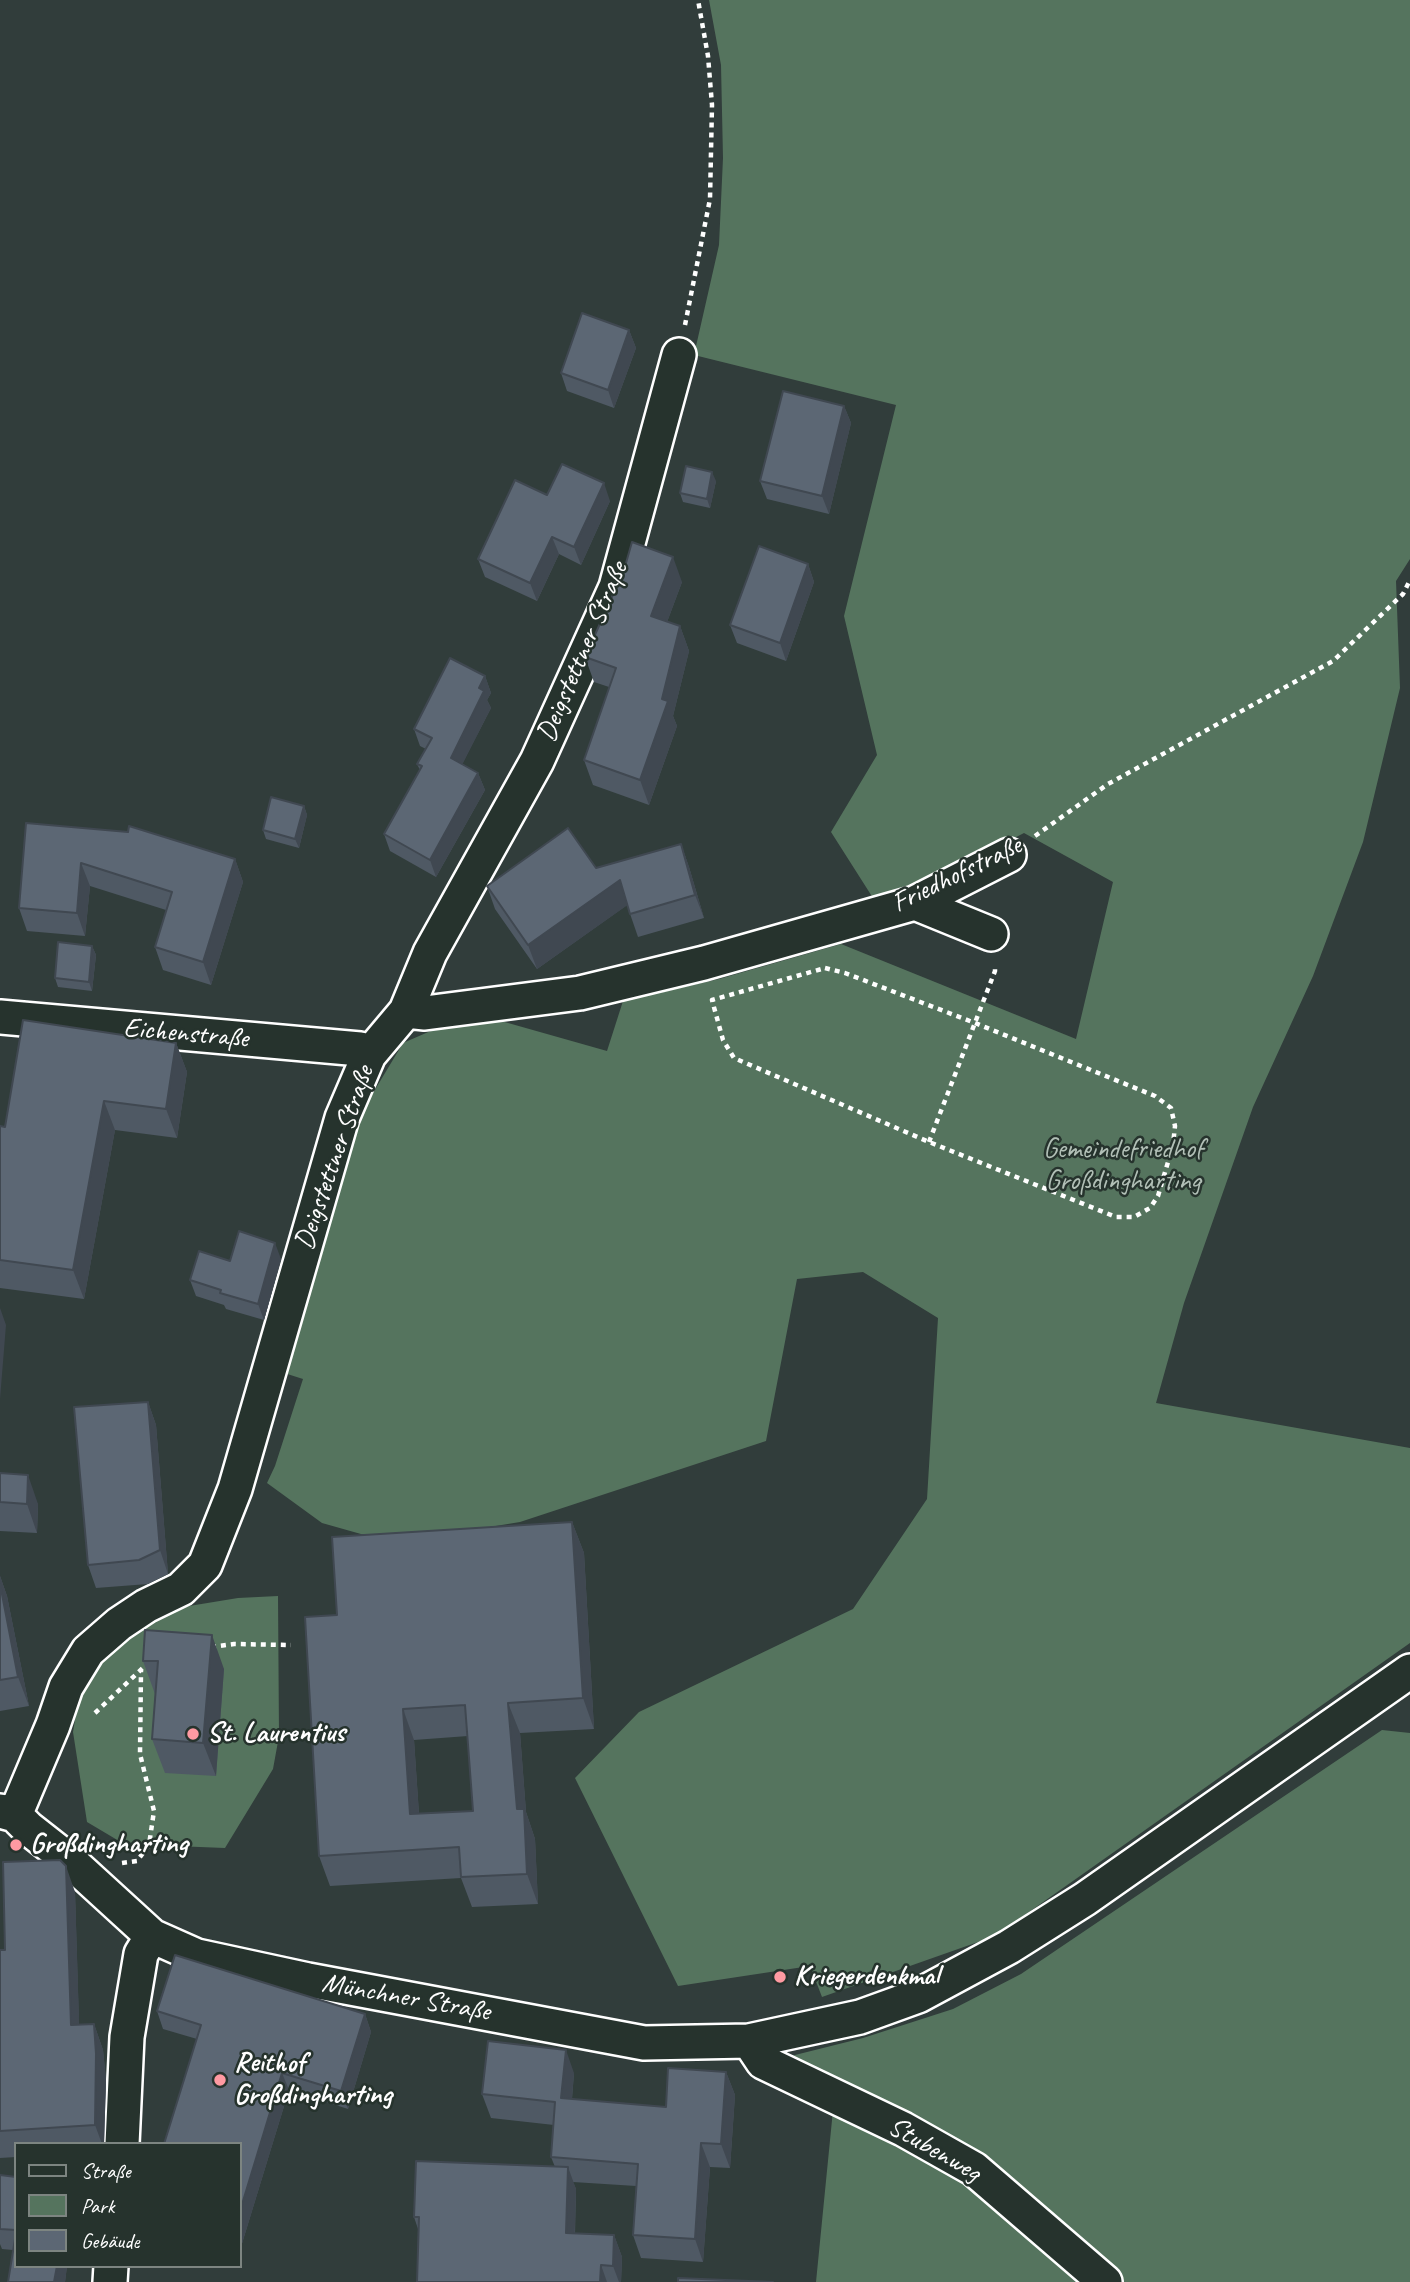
<!DOCTYPE html>
<html>
<head>
<meta charset="utf-8">
<style>
	body { margin:0 }
	#map { position:relative; width:1410px; height:2282px; overflow:hidden; background:#313d3b; font-family:Caveat,sans-serif }
	canvas { display:block }
	.legend { position:absolute; left:14px; top:2142px; width:228px; height:126px; box-sizing:border-box; background:#26332d; border:2px solid #7d8581; margin:0; padding:9px 12px; list-style:none; font-size:21px; color:#fff }
	.legend li { display:flex; align-items:center; gap:14px; height:35px }
	.legend b { width:35px; border:2px solid #7d8581 }
</style>
</head>
<body>
<div id="map">
<canvas width="1410" height="2282"></canvas>
<ul class="legend">
<li><b style="height:9px;background:#26332d"></b>Straße</li>
<li><b style="height:19px;background:#55745e"></b>Park</li>
<li><b style="height:19px;background:#5c6774"></b>Gebäude</li>
</ul>
</div>
<script>
const g = document.querySelector('canvas').getContext('2d');
g.lineJoin = 'round';
function paint(path, color) { g.fillStyle = color; g.fill(path, 'evenodd'); }
const poly = rows => new Path2D(rows.map(r => 'M' + r).join(''));
function trace(path, color, width, dash) { g.strokeStyle = color; g.lineWidth = width; g.lineCap = dash ? 'butt' : 'round'; g.setLineDash(dash || []); g.stroke(path); }
function label(font, color, halo, rows, align = 'center') {
  g.font = font + ' Caveat,sans-serif'; g.lineWidth = 5; g.setLineDash([]); g.textBaseline = 'middle'; g.strokeStyle = halo; g.fillStyle = color; for (const [text, x, y, turn = 0] of rows) {
    g.save(); g.translate(x, y); g.rotate((+turn || 0) * Math.PI / 180); g.textAlign = isNaN(turn) ? turn : align; if (halo) g.strokeText(text, 0, 0); g.fillText(text, 0, 0); g.restore();
  }
}
paint(poly([
	[709,0,1410,0,1410,559,1396,581,1400,688,1363,842,1313,976,1253,1107,1184,1303,1156,1403,1410,1448,1410,1643,995,1936,822,1997,810,1966,678,1986,575,1778,639,1712,853,1609,927,1499,938,1318,863,1272,797,1279,766,1441,520,1522,447,1534,368,1536,322,1523,267,1483,275,1466,303,1379,281,1372,358,1118,403,1043,449,1023,494,1019,607,1051,623,1001,719,979,841,944,1076,1039,1113,882,1024,833,927,883,873,898,831,832,877,755,844,616,896,405,694,355,719,245,723,158,721,65],
	[278,1596,279,1736,273,1769,225,1848,149,1845,119,1841,87,1822,73,1732,79,1696,107,1655,134,1629,177,1608,238,1598],
	[1382,1730,1410,1733,1410,2282,1124,2282,1055,2216,979,2158,779,2059,863,2038,953,2009,1021,1974],
	[833,2110,966,2183,1093,2282,816,2282]
]), '#55745e');
const minor = poly([
	[915,903,991,934],
	[406,1011,425,1013,580,993,704,963,915,903,1009,855],
	[0,1017,360,1049,369,1055],
	[0,1811,15,1815,28,1828,70,1861,152,1936,197,1956,308,1980,644,2043,749,2041,860,2017,918,1996,1009,1947,1085,1899,1410,1671],
	[15,1815,53,1725,66,1687,88,1651,119,1624,146,1606,181,1589,205,1565,235,1489,342,1118,369,1055,406,1011,430,953,537,761,616,587,679,355],
	[749,2041,763,2062,903,2129,974,2169,1105,2282],
	[122,2144,127,2037,141,1954,152,1936],
	[110,2282,111,2266]
]);
trace(minor, '#fff', 38);
trace(poly([
	[685,325,710,199,712,105,708,56,698,0],
	[1035,836,1108,784,1333,661,1403,594,1410,580],
	[825,968,845,973,975,1023,1155,1096,1171,1108,1175,1126,1173,1145,1158,1196,1150,1208,1134,1217,1116,1217,929,1142,734,1058,723,1040,712,1000,825,968],
	[929,1142,995,971,995,966],
	[211,1647,234,1644,291,1645],
	[95,1713,147,1664],
	[122,1863,137,1861,149,1845,154,1811,140,1754,141,1671]
]), '#fff', 4.5, [5, 5]);
trace(minor, '#26332d', 33);
paint(poly([
	[629,330,636,348,614,408,567,391,561,373],
	[844,406,851,423,829,514,767,499,760,481],
	[716,481,710,508,683,502,680,493],
	[547,495,610,501,581,565,559,554,537,601,485,577,478,559],
	[808,564,814,582,786,661,737,643,730,625],
	[624,570,682,582,667,622,680,626,689,651,673,716,677,726,649,805,593,785,584,760,609,687,594,682,585,657],
	[485,676,491,693,487,700,491,708,462,764,478,773,485,790,436,877,390,851,384,834,420,770,417,764,426,749,420,746,414,729],
	[304,806,307,815,299,848,266,839,263,830],
	[26,823,235,859,243,882,211,985,163,970,155,947,166,910,90,886,85,936,27,931,19,908],
	[681,844,689,867,704,918,638,937,627,905,537,969,495,909,487,886,596,868],
	[92,946,96,955,92,991,58,987,55,978],
	[176,1043,187,1072,177,1138,115,1130,84,1299,0,1288,0,1126,5,1127],
	[281,1259,264,1320,226,1309,224,1305,196,1296,190,1280,230,1261],
	[148,1402,156,1425,168,1574,148,1584,96,1588,88,1565],
	[0,1473,38,1504,37,1533,0,1531],
	[572,1522,584,1553,594,1729,520,1733,526,1812,535,1839,538,1904,472,1907,461,1878,330,1886,319,1856,337,1615],
	[468,1736,473,1811,419,1814,414,1740],
	[0,1576,7,1596,29,1706,0,1711],
	[145,1630,224,1669,216,1776,165,1773,152,1739,155,1694,143,1661],
	[75,1892,79,2025,94,2024,103,2050,106,2080,104,2144,16,2144,16,2157,0,2158,0,1950,5,1950],
	[157,2011,365,2014,371,2032,348,2109,289,2090,240,2250,240,2144,197,2039,163,2029],
	[726,2072,735,2095,730,2168,710,2167,703,2262,641,2258,633,2235,636,2186,573,2182,576,2189,575,2234,614,2235,622,2257,621,2282,417,2282,418,2229,414,2217,555,2167,551,2157,554,2125,491,2118,482,2094,574,2073,572,2099,666,2107],
	[0,2175,16,2177,16,2266,67,2266,65,2282,8,2282,13,2250,2,2249,0,2244]
]), '#4f5964');
paint(poly([
	[629,330,636,348,614,408,608,390],
	[844,406,851,423,829,514,822,496],
	[712,472,716,481,710,508,707,499],
	[604,483,610,501,581,565,574,547],
	[552,537,559,554,537,601,530,583],
	[673,557,682,582,660,641,651,616],
	[808,564,814,582,786,661,780,643],
	[680,626,689,651,673,716,677,726,649,805,640,780,662,699],
	[485,676,491,693,487,700,491,708,457,775,451,758,479,688],
	[478,773,485,790,436,877,430,860],
	[304,806,307,815,299,848,295,839],
	[681,844,689,867,704,918,695,895],
	[235,859,243,882,211,985,203,962],
	[81,863,90,886,85,936,77,913],
	[620,880,629,904,537,969,528,945],
	[92,946,96,955,92,991,89,982],
	[176,1043,187,1072,177,1138,166,1109],
	[104,1101,115,1130,84,1299,73,1270],
	[275,1243,281,1259,264,1320,258,1304],
	[0,1308,6,1325,0,1399],
	[148,1402,156,1425,168,1574,160,1550],
	[28,1475,38,1504,37,1533,27,1504],
	[572,1522,584,1553,594,1729,583,1698],
	[0,1576,7,1596,29,1706,18,1677,0,1584],
	[212,1635,224,1669,216,1776,203,1743],
	[508,1703,520,1733,526,1812,535,1839,538,1904,527,1874,517,1809],
	[403,1709,414,1740,421,1844,410,1814],
	[66,1866,75,1892,80,2051,71,2025],
	[365,2014,371,2032,348,2109,341,2091],
	[94,2024,103,2050,106,2080,104,2144,102,2144,95,2125],
	[566,2050,574,2073,570,2121,561,2098],
	[726,2072,735,2095,730,2168,721,2144],
	[282,2073,289,2090,240,2250,240,2211],
	[701,2143,710,2167,703,2262,695,2239],
	[568,2167,576,2189,574,2255,566,2233],
	[614,2235,622,2257,621,2282,619,2282,613,2266],
	[601,2265,607,2282,600,2282],
	[57,2266,67,2266,65,2282,54,2282]
]), '#404851');
const building = poly([
	[582,313,629,330,608,390,561,373,582,313],
	[783,391,844,406,822,496,760,481,783,391],
	[562,464,604,483,574,547,552,537,530,583,478,559,515,480,547,495,562,464],
	[686,466,712,472,707,499,680,493,686,466],
	[632,542,673,557,651,616,680,626,662,699,668,701,640,780,584,760,616,668,585,657,624,570,632,542],
	[759,546,808,564,780,643,730,625,759,546],
	[450,658,485,676,479,688,484,691,451,758,478,773,430,860,384,834,422,766,417,764,432,738,414,729,450,658],
	[271,797,304,806,295,839,263,830,271,797],
	[26,823,128,832,129,826,235,859,203,962,155,947,172,892,81,863,77,913,19,908,26,823],
	[568,828,596,868,681,844,695,895,630,914,620,880,528,945,487,886,568,828],
	[58,942,92,946,89,982,55,978,58,942],
	[23,1020,176,1043,166,1109,104,1101,73,1270,0,1260,0,1126,5,1127,23,1020],
	[239,1231,275,1243,258,1304,220,1293,221,1290,190,1280,199,1251,230,1261,239,1231],
	[148,1402,160,1550,139,1560,88,1565,74,1407,148,1402],
	[0,1473,28,1475,27,1504,0,1502,0,1473],
	[572,1522,583,1698,508,1703,517,1809,524,1809,527,1874,461,1877,459,1847,319,1856,305,1617,337,1615,332,1537,572,1522],
	[465,1705,473,1811,410,1814,403,1709,465,1705],
	[0,1584,18,1677,0,1680,0,1584],
	[145,1630,212,1635,203,1743,152,1739,158,1661,143,1661,145,1630],
	[60,1860,66,1866,71,2025,94,2024,96,2054,95,2125,0,2131,0,1950,5,1950,3,1862,60,1860],
	[175,1955,365,2014,341,2091,282,2073,240,2211,240,2144,164,2144,201,2025,157,2011,175,1955],
	[488,2041,566,2050,561,2098,666,2107,668,2068,726,2072,721,2144,701,2143,695,2239,633,2235,638,2164,551,2157,555,2102,482,2094,488,2041],
	[416,2161,568,2167,566,2233,614,2235,613,2266,601,2265,600,2282,417,2282,419,2217,414,2217,416,2161],
	[0,2175,16,2177,16,2230,0,2229,0,2175],
	[16,2233,16,2266,57,2266,54,2282,8,2282,16,2233],
	[678,2278,773,2282,678,2282,678,2278]
]);
paint(building, '#5c6774');
trace(building, '#404851', 2);
for (const [x, y, r, color] of [
	[193,1734,7,"#ff9aa2"],
	[16,1845,7,"#ff9aa2"],
	[780,1977,7,"#ff9aa2"],
	[220,2080,7,"#ff9aa2"]
]) { const dot = new Path2D(); dot.arc(x, y, r, 0, 2 * Math.PI); g.fillStyle = color; g.fill(dot); trace(dot, '#26332d', 2.5); }
label('28px', '#fff', '#26332d', [
	["Deigstettner Straße",583,652,-67],
	["Friedhofstraße",957,875,-26],
	["Eichenstraße",186,1034,5],
	["Deigstettner Straße",335,1158,-71],
	["Münchner Straße",406,1998,10],
	["Stubenweg",934,2150,30]
]);
label('28px', '#b2c0b7', '#26332d', [
	["Gemeindefriedhof",1123,1150],
	["Großdingharting",1123,1182]
]);
label('bold 28px', '#fff', '#26332d', [
	["St. Laurentius",207,1734],
	["Großdingharting",30,1845],
	["Kriegerdenkmal",794,1977],
	["Reithof",234,2064],
	["Großdingharting",234,2096]
], 'left');
</script>
</body>
</html>
